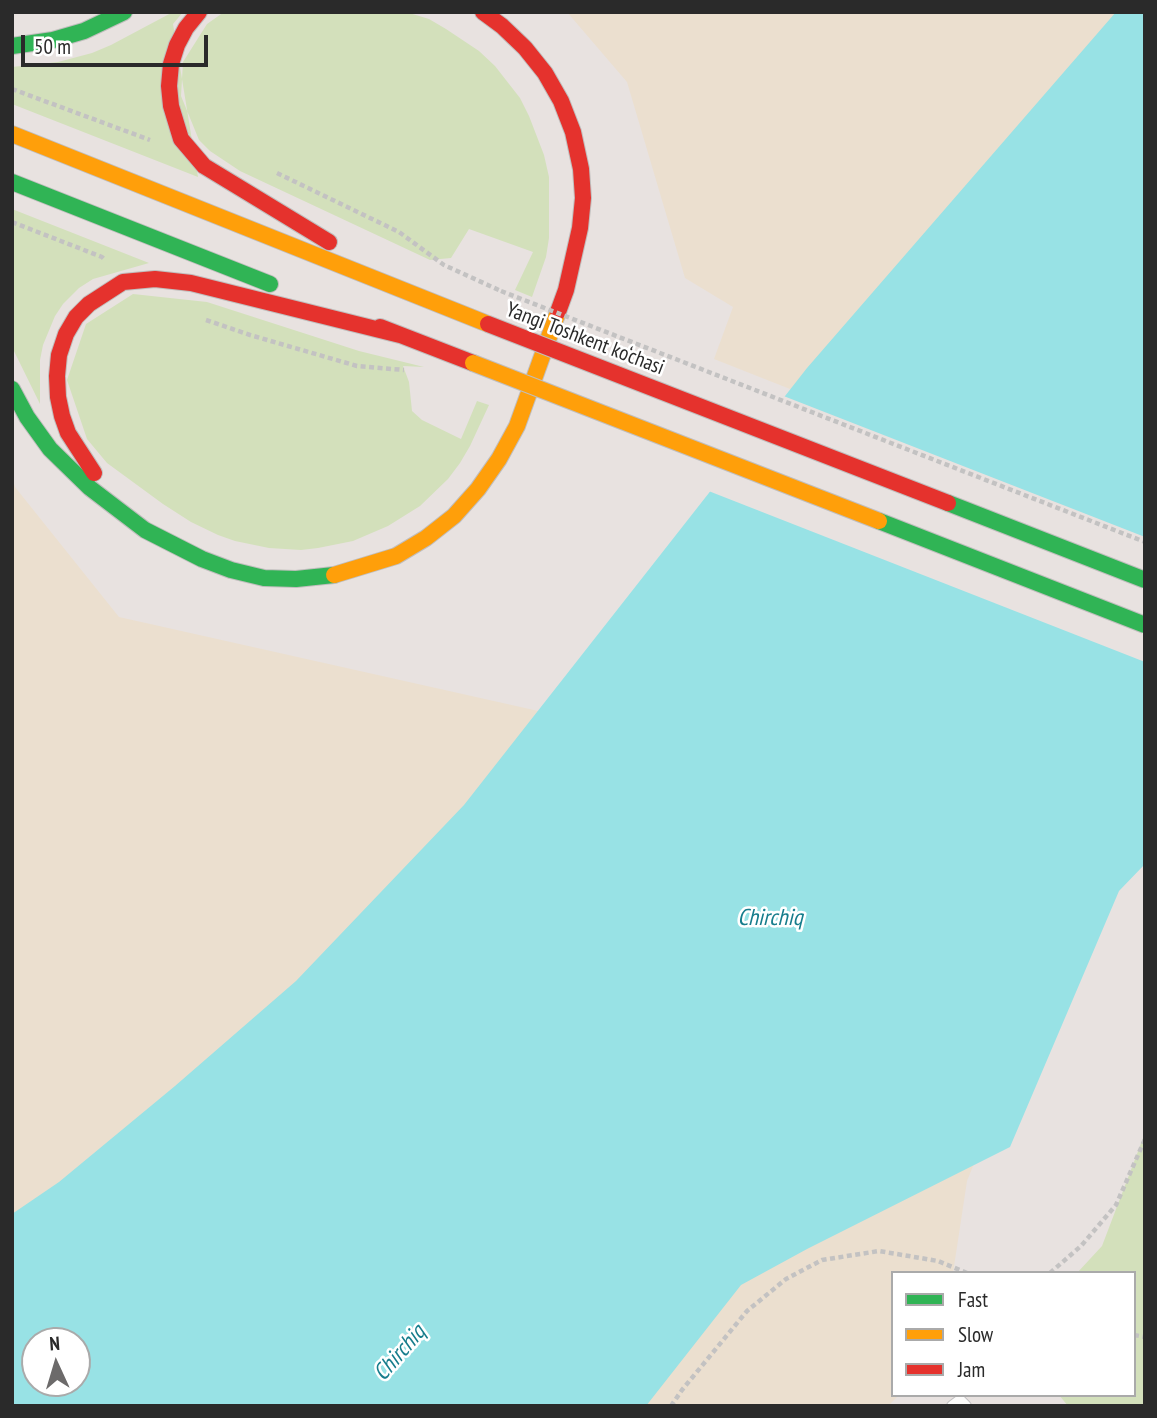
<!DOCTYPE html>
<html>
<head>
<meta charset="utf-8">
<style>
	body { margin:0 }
	#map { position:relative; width:1157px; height:1418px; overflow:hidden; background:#e8e2e0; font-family:"PT Sans Narrow",sans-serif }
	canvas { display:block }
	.frame { position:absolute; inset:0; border:14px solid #2a2a2a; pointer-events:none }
	.legend { position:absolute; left:891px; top:1271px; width:245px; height:126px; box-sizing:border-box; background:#fff; border:2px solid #aaa; margin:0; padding:9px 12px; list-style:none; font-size:21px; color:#2a2a2a }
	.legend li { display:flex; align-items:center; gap:14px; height:35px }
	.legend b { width:35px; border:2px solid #aaa }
	.north { position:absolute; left:21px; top:1327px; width:70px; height:70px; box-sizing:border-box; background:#fff; border:2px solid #aaa; border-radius:50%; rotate:356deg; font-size:19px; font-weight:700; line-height:28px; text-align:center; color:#2a2a2a }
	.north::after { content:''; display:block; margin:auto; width:24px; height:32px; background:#6c6a6a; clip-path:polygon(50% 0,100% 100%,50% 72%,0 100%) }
	.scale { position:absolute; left:21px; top:35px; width:187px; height:32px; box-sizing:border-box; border:4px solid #2a2a2a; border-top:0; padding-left:9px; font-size:21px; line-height:24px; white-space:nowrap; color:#2a2a2a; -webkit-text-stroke:5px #fff; paint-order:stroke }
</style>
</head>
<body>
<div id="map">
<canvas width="1157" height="1418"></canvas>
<div class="frame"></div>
<ul class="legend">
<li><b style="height:9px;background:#30b455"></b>Fast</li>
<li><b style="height:9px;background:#ff9f0a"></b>Slow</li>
<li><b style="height:9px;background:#e5322d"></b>Jam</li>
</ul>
<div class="north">N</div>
<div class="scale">50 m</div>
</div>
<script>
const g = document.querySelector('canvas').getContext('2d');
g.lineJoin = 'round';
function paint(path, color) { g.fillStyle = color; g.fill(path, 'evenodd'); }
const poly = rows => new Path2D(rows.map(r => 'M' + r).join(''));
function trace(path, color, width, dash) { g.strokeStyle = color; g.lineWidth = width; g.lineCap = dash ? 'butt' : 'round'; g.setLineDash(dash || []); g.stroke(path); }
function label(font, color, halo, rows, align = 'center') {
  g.font = font + ' "PT Sans Narrow",sans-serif'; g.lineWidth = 5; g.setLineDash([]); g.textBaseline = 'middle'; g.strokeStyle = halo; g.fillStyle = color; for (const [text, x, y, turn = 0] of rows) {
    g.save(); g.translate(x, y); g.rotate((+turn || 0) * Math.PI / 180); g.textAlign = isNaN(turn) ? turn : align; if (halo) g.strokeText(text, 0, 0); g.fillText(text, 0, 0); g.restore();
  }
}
paint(poly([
	[173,12,183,12,173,24,198,177,12,104,12,67,58,62,92,53,111,45],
	[224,12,406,12,429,19,446,29,479,51,495,66,520,98,529,116,544,155,549,177,549,238,546,257,532,297,515,290,533,252,469,229,451,258,430,260,240,171,210,151,199,140,181,96,183,62,207,24],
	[12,209,149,263,93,279,79,288,63,304,55,316,43,345,40,360,40,404,12,347],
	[133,294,207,302,359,351,424,367,403,366,409,382,412,411,422,420,461,439,477,401,489,405,470,446,460,463,448,479,420,506,388,526,353,541,318,548,301,550,269,548,235,541,218,535,191,522,163,504,107,463,87,439,67,380,86,324],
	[1145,1133,1145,1406,1068,1406,1059,1395,1134,1395,1134,1273,1077,1273,1102,1246]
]), '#d3e0bb');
paint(poly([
	[567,12,1145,12,1145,529,714,359,733,307,685,278,627,82],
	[12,476,15,487,119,617,1105,838,967,1181,953,1273,893,1273,893,1395,899,1395,888,1406,12,1406],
	[35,1341,77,1341,77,1383,35,1383]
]), '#ebdfcf');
paint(poly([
	[1116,12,1145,12,1145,864,1119,891,1010,1147,807,1249,741,1285,646,1406,12,1406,12,1214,59,1182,175,1086,296,981,464,805,807,368],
	[35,1341,77,1341,77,1383,35,1383]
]), '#98e2e5');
paint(poly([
	[781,395,1145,537,1145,662,706,490]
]), '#e8e2e0');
const lane = poly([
	[952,1406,960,1400,966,1406]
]);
const fast = poly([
	[12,46,53,40,84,31,124,12],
	[12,182,270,284],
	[12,389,27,417,50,449,90,488,145,530,202,559,231,570,264,578,296,579,334,575]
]);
const slow = poly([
	[12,134,488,324],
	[334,575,396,556,426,538,454,516,478,489,499,459,517,426,558,312]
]);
const jam = poly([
	[199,12,186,28,177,45,171,64,169,86,171,106,181,139,204,166,329,242],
	[483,12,502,26,525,48,545,73,561,101,573,132,581,169,583,198,580,228,566,290,558,312],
	[380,327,473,363],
	[94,473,68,433,62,416,58,397,57,376,59,355,66,334,76,317,89,304,123,282,155,279,191,283,400,335]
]);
trace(lane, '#c2c0c1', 12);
trace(fast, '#c0bebd', 18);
trace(slow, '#c0bebd', 18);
trace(jam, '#c0bebd', 18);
trace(poly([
	[12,89,150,140],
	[277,173,399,232,444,265,501,291],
	[12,222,102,257,105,260],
	[206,320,250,335,357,366,404,370],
	[1050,1273,1081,1246,1116,1205,1145,1139],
	[1134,1335,1145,1337],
	[671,1406,682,1390,747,1311,786,1279,822,1260,879,1251,938,1261,967,1273]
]), '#c3c2c2', 4.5, [5, 3.5]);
trace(lane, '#fcfbfa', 10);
trace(fast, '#30b455', 16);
trace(slow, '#ff9f0a', 16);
trace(jam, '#e5322d', 16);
const fastBridge = poly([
	[948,503,1145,580],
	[879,521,1145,625]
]);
const slowBridge = poly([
	[473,363,879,521]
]);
const jamBridge = poly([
	[488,324,948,503]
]);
trace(fastBridge, '#c0bebd', 18, []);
trace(slowBridge, '#c0bebd', 18, []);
trace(jamBridge, '#c0bebd', 18, []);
trace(poly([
	[501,291,1145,542]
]), '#c3c2c2', 4.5, [5, 3.5]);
trace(fastBridge, '#30b455', 16);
trace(slowBridge, '#ff9f0a', 16);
trace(jamBridge, '#e5322d', 16);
label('21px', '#2a2a2a', '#fff', [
	["Yangi Toshkent ko‘chasi",585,339,21]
]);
label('italic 23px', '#167d8c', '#fff', [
	["Chirchiq",770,918],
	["Chirchiq",400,1353,-49]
]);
</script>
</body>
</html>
